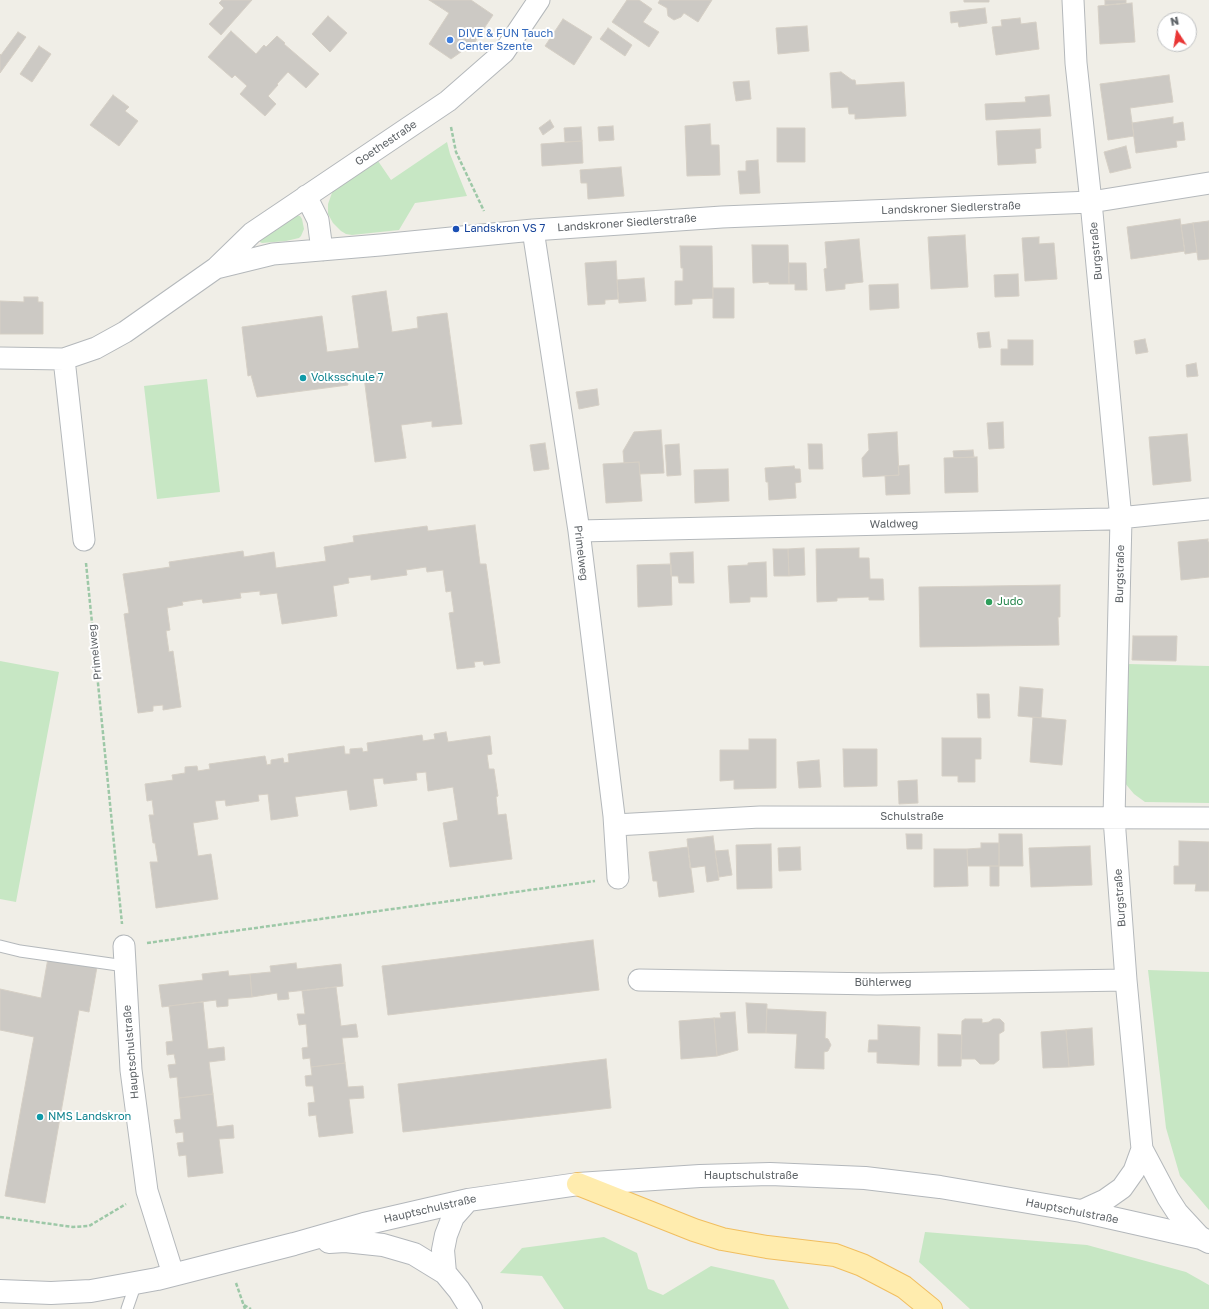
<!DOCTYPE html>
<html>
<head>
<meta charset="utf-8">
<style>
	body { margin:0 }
	#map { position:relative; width:1209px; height:1309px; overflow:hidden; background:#f0eee7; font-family:"Golos Text",sans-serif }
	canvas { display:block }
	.north { position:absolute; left:1157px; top:12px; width:40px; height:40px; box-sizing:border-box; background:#fff; border:1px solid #bfc1c2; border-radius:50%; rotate:348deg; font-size:11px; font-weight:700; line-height:16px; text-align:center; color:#5e6367 }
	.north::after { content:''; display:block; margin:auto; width:14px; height:18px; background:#e93635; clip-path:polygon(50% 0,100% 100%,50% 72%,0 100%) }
</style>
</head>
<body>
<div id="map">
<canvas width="1209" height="1309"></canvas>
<div class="north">N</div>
</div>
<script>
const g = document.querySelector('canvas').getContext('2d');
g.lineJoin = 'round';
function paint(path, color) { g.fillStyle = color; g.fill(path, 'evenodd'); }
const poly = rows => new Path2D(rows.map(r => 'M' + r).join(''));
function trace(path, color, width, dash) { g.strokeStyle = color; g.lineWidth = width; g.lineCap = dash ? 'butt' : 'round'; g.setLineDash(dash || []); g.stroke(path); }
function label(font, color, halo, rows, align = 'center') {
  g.font = font + ' "Golos Text",sans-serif'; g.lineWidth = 4; g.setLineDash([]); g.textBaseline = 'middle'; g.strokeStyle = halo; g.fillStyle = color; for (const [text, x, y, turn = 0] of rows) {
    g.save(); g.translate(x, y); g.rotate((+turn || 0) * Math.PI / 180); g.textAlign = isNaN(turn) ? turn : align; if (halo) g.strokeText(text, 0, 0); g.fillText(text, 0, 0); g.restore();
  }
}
paint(poly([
	[447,142,450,154,467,196,415,203,399,230,352,235,346,234,341,231,333,223,328,214,328,204,333,190,378,161,391,180],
	[296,215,300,216,302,219,304,229,301,236,299,238,286,241,262,243,260,242,259,241],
	[207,379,220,492,157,499,144,386],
	[0,661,59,672,16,902,0,899],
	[1128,664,1209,666,1209,803,1145,802,1134,794,1124,782],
	[1148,970,1209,972,1209,1210,1180,1176,1166,1128],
	[925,1232,1087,1245,1186,1272,1209,1285,1209,1309,970,1309,919,1262],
	[604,1237,637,1253,648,1289,663,1295,711,1266,774,1280,789,1309,564,1309,542,1276,500,1273,522,1248]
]), '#c7e7c4');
const building = poly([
	[222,0,252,0,221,35,209,24,224,8,219,3,222,0],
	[429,0,471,0,493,15,475,42,451,59,429,44,449,13,429,0],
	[627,0,639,0,652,9,643,22,659,32,649,47,612,22,627,0],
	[660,0,712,0,698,22,684,13,681,17,674,20,668,16,667,8,658,3,660,0],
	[964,0,989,0,989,2,964,2,964,0],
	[1105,0,1126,0,1126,3,1105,5,1105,0],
	[1132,3,1135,42,1100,44,1098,6,1132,3],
	[985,8,987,23,959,27,958,22,951,23,950,12,985,8],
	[328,16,347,33,330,52,312,34,328,16],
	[1020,18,1021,24,1036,22,1039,49,996,55,992,27,1002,26,1001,20,1020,18],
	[563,19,592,37,574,65,545,46,563,19],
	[807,26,809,51,778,54,776,28,807,26],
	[608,28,632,45,625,56,600,39,608,28],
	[231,31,256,54,264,45,266,47,277,36,285,43,284,44,319,74,306,88,288,72,277,84,278,85,268,96,276,104,265,116,240,94,247,86,235,75,232,78,208,57,231,31],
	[18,32,26,37,0,73,0,54,1,55,18,32],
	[39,46,51,54,32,82,20,74,39,46],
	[841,72,852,80,855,80,856,85,904,82,906,116,855,119,855,114,849,114,848,107,832,108,830,73,841,72],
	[1169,75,1173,102,1130,108,1134,136,1108,140,1100,84,1169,75],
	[749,81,751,99,736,101,733,82,749,81],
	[113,95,129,107,125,111,138,121,119,146,90,125,113,95],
	[1049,95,1051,116,986,120,985,104,1026,102,1025,97,1049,95],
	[1173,117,1173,124,1183,122,1185,140,1176,141,1177,147,1136,153,1132,123,1173,117],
	[550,120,554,127,543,135,539,128,550,120],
	[710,124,711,145,719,145,720,175,687,176,685,126,710,124],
	[613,126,614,140,599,141,598,127,613,126],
	[581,127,582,141,565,142,564,128,581,127],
	[777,128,805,128,805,162,777,162,777,128],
	[1040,129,1041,148,1035,149,1036,163,998,165,996,131,1040,129],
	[582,141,583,163,542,166,541,144,582,141],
	[1126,146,1131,168,1110,173,1104,152,1126,146],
	[758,160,760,193,740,194,738,171,746,171,746,161,758,160],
	[621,167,624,196,588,199,587,183,581,183,580,170,621,167],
	[1180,219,1185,251,1131,259,1127,227,1180,219],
	[1209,221,1209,259,1198,260,1193,223,1209,221],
	[1193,223,1197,252,1185,254,1181,225,1193,223],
	[965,235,968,287,931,289,928,237,965,235],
	[1039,237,1039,244,1054,243,1057,279,1025,281,1022,238,1039,237],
	[859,239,863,282,845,284,845,289,826,291,824,269,827,268,825,242,859,239],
	[752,245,788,245,789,284,769,284,769,282,753,283,752,245],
	[680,246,712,246,713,298,692,299,692,304,675,305,675,281,683,281,683,268,681,268,680,246],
	[616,261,618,299,605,300,605,304,588,305,585,263,616,261],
	[789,263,806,263,807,290,795,290,795,284,789,284,789,263],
	[1018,274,1019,296,995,297,994,275,1018,274],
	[644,278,646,301,619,303,617,280,644,278],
	[898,284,899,308,870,310,869,285,898,284],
	[713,288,734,288,734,318,713,318,713,288],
	[386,291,392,332,418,328,417,317,447,313,462,424,432,427,432,421,401,425,406,458,375,462,364,377,347,379,348,385,257,397,251,375,248,376,242,327,322,316,327,352,359,348,352,296,386,291],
	[24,297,38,297,38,302,43,302,43,334,0,334,0,301,24,302,24,297],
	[989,332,991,347,979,348,977,333,989,332],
	[1145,339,1148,352,1136,354,1134,341,1145,339],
	[1008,340,1033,340,1033,365,1001,365,1001,349,1008,349,1008,340],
	[1196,363,1198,376,1187,377,1186,365,1196,363],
	[597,389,599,405,579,409,576,392,597,389],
	[1003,422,1004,448,989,449,987,423,1003,422],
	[661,430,664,473,640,474,639,462,624,463,623,451,634,432,661,430],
	[897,432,899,475,863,477,862,458,869,450,868,434,897,432],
	[1187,434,1191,481,1153,485,1149,437,1187,434],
	[545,443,549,469,534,471,530,445,545,443],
	[679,444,681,475,667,476,665,445,679,444],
	[808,444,822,444,823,469,809,469,808,444],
	[973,450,974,457,954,458,953,451,973,450],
	[977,457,978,492,945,493,944,458,977,457],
	[639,462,642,501,606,503,603,464,639,462],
	[909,465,910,494,886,495,885,476,899,475,898,466,909,465],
	[794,466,795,469,800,469,801,482,795,483,796,498,769,500,768,482,766,482,765,468,794,466],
	[728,469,729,501,695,503,694,470,728,469],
	[475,525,480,564,486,564,500,663,484,665,483,661,474,662,475,667,457,669,449,613,454,612,451,591,446,592,443,570,427,572,426,567,406,570,407,575,371,580,371,575,348,578,349,583,333,586,337,616,282,624,277,593,260,595,260,591,240,593,241,598,203,603,202,599,182,602,183,605,167,608,170,630,166,631,169,652,173,651,181,707,163,710,163,705,153,706,153,711,138,713,124,614,129,613,123,574,170,567,169,562,243,551,244,557,274,552,276,568,326,561,324,547,354,542,353,536,427,526,428,531,475,525],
	[1208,539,1208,542,1209,542,1209,577,1181,580,1178,542,1208,539],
	[804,548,805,575,789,576,788,549,804,548],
	[859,548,859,558,869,558,870,579,883,579,884,600,869,600,869,597,837,598,837,601,817,602,816,549,859,548],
	[773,549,788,549,789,576,774,576,773,549],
	[693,552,694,583,679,583,678,576,671,576,670,553,693,552],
	[766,562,767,597,750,597,750,602,730,603,728,566,748,565,748,563,766,562],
	[671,564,672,605,638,607,637,565,671,564],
	[1060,585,1060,617,1058,617,1059,645,920,647,919,587,1060,585],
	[1133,636,1177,636,1176,661,1132,660,1133,636],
	[1020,687,1043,689,1041,718,1018,716,1020,687],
	[977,694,989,694,990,718,978,718,977,694],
	[1033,717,1066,720,1062,765,1030,762,1033,717],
	[446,732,448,742,490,736,492,754,487,755,489,769,494,769,498,796,496,797,498,815,506,814,512,859,450,867,443,823,458,820,453,787,428,791,426,772,416,773,417,780,384,784,383,778,373,779,377,806,350,810,347,790,295,797,298,816,271,820,268,794,258,795,259,801,226,806,225,800,215,801,218,819,193,823,198,856,211,854,218,899,156,908,150,862,158,862,155,843,153,843,149,815,154,815,152,800,147,801,145,784,173,780,172,775,185,773,185,767,197,766,198,771,210,769,209,764,265,756,267,765,271,764,271,760,283,758,284,763,289,762,288,754,344,746,345,754,350,754,350,749,362,748,363,752,368,751,367,743,422,735,423,741,435,739,434,734,446,732],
	[942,738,981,738,981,759,975,759,975,782,958,782,958,776,942,776,942,738],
	[749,739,776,739,776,788,734,789,734,780,720,781,720,750,749,750,749,739],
	[843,749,877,749,877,786,844,787,843,749],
	[819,760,821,787,799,788,797,762,819,760],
	[917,780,918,803,899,804,898,781,917,780],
	[906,834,922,834,922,849,907,849,906,834],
	[999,834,1022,834,1023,866,999,866,999,834],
	[713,836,719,880,707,882,705,866,690,868,687,839,713,836],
	[1179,841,1209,842,1209,891,1195,891,1196,884,1174,884,1174,866,1179,866,1179,841],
	[981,843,999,843,999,866,968,866,967,849,981,848,981,843],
	[771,844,772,888,737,889,736,845,771,844],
	[1090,846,1092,885,1031,887,1029,848,1090,846],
	[688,847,694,892,659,897,657,881,653,881,649,852,688,847],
	[800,847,801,870,779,871,778,848,800,847],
	[934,849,967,849,968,886,934,887,934,849],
	[728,850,732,875,719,877,715,851,728,850],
	[990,866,999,866,999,886,990,886,990,866],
	[593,940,599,990,388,1015,382,966,593,940],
	[48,958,97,967,89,1012,79,1010,45,1203,5,1196,34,1037,0,1030,0,989,41,998,48,958],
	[296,963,297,969,341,964,343,986,288,992,289,999,278,1000,277,993,252,997,250,974,271,972,270,966,296,963],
	[228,971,229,976,250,974,252,997,228,999,228,1006,217,1007,216,1000,162,1007,159,985,203,980,202,974,228,971],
	[336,987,341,1026,356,1024,358,1037,342,1038,345,1063,311,1067,310,1058,303,1059,302,1048,308,1047,306,1024,299,1025,297,1014,305,1014,302,991,336,987],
	[203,1002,208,1049,224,1047,225,1060,209,1062,213,1094,179,1098,177,1077,170,1078,168,1065,176,1064,174,1054,167,1055,166,1042,173,1041,169,1006,203,1002],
	[746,1003,767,1004,766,1033,748,1033,746,1003],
	[767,1009,826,1012,825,1038,828,1039,831,1045,828,1051,824,1052,824,1069,795,1068,797,1034,766,1033,767,1009],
	[735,1012,738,1050,717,1056,714,1018,721,1018,720,1013,735,1012],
	[714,1018,717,1056,681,1059,679,1021,714,1018],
	[965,1019,982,1019,982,1023,989,1022,993,1019,1000,1019,1004,1023,1004,1031,999,1034,999,1060,994,1064,980,1064,975,1059,961,1059,962,1021,965,1019],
	[878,1025,920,1027,919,1065,877,1063,877,1052,868,1052,869,1040,878,1040,878,1025],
	[1092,1028,1094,1065,1069,1067,1066,1030,1092,1028],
	[1066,1030,1069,1067,1043,1068,1041,1032,1066,1030],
	[938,1034,962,1035,961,1066,938,1066,938,1034],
	[606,1059,611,1108,403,1132,398,1084,606,1059],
	[345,1063,348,1087,363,1086,364,1098,349,1099,353,1133,319,1137,316,1115,309,1116,308,1103,315,1102,313,1086,306,1086,305,1076,312,1075,311,1067,345,1063],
	[213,1094,217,1127,233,1125,234,1138,219,1139,223,1173,188,1177,186,1155,179,1156,177,1143,184,1142,183,1132,176,1133,174,1120,181,1119,179,1098,213,1094]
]);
paint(building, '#ccc9c4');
trace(building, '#d5cfc5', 1);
const lane = poly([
	[0,946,20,951,125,966],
	[127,1309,136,1283]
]);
const street = poly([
	[1073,0,1076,63,1091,202,1121,519,1114,818,1126,980,1142,1149,1134,1171,1122,1188,1105,1200,1081,1211],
	[306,196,318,220,322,250],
	[533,230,579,531,614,816,618,878],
	[217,267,252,233,448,101,504,52,539,0],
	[0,358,64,359,96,348,125,332,216,268,273,254,380,245,533,230,722,217,1091,202,1209,183],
	[64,359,84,540],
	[579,531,1109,519,1209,509],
	[615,825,760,817,1209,818],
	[124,946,131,1070,147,1191,173,1274],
	[639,980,877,984,1126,980],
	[1142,1149,1168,1198,1177,1212,1201,1238]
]);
const secondary = poly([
	[329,1242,345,1241,383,1245,414,1254,445,1273,459,1290,471,1309],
	[445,1273,443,1250,446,1235,453,1217,468,1200],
	[0,1291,51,1293,91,1291,157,1279,294,1244,364,1224,468,1200,578,1184,700,1176,770,1174,865,1178,940,1187,1081,1211,1201,1238,1209,1242]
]);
const primary = poly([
	[578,1184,694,1230,722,1239,767,1247,835,1255,862,1265,904,1287,931,1309]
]);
trace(lane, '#b4b8bb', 13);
trace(street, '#b4b8bb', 23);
trace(secondary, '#b3b7bb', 24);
trace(primary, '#f1be5f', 24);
trace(poly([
	[451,127,456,152,484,211],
	[86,563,122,924],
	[147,943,595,881],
	[0,1217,73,1227,89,1226,126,1204],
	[236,1283,245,1309],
	[244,1305,251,1309]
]), '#9dc8a7', 2.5, [4, 2]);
trace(lane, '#fff', 11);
trace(street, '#fff', 21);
trace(secondary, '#fff', 22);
trace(primary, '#ffecae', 22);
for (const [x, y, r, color] of [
	[450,40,4,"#3f7fe0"],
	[456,229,4,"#1a4fb4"],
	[303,378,4,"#0f9aa8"],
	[989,602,4,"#2e9e5b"],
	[40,1117,4,"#0f9aa8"]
]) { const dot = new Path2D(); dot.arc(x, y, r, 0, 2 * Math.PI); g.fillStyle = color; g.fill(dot); trace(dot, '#fff', 1.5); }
label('11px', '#366cbe', '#fff', [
	["DIVE & FUN Tauch",458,34],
	["Center Szente",458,47]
], 'left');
label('11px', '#5e6367', '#fff', [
	["Goethestraße",386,143,-34],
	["Landskroner Siedlerstraße",951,208,-2],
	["Landskroner Siedlerstraße",627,223,-4],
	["Burgstraße",1096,251,-95],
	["Waldweg",894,524,-1],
	["Primelweg",581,553,83],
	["Burgstraße",1120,574,-89],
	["Primelweg",95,652,-96],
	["Schulstraße",912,817],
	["Burgstraße",1120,898,-94],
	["Bühlerweg",883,983],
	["Hauptschulstraße",131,1052,-95],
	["Hauptschulstraße",751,1176],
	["Hauptschulstraße",430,1209,-13],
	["Hauptschulstraße",1072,1211,11]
]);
label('11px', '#164399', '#fff', [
	["Landskron VS 7",464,229]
], 'left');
label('11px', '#0d838f', '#fff', [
	["Volksschule 7",311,378],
	["NMS Landskron",48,1117]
], 'left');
label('11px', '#27864d', '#fff', [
	["Judo",997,602]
], 'left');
</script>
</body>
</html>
